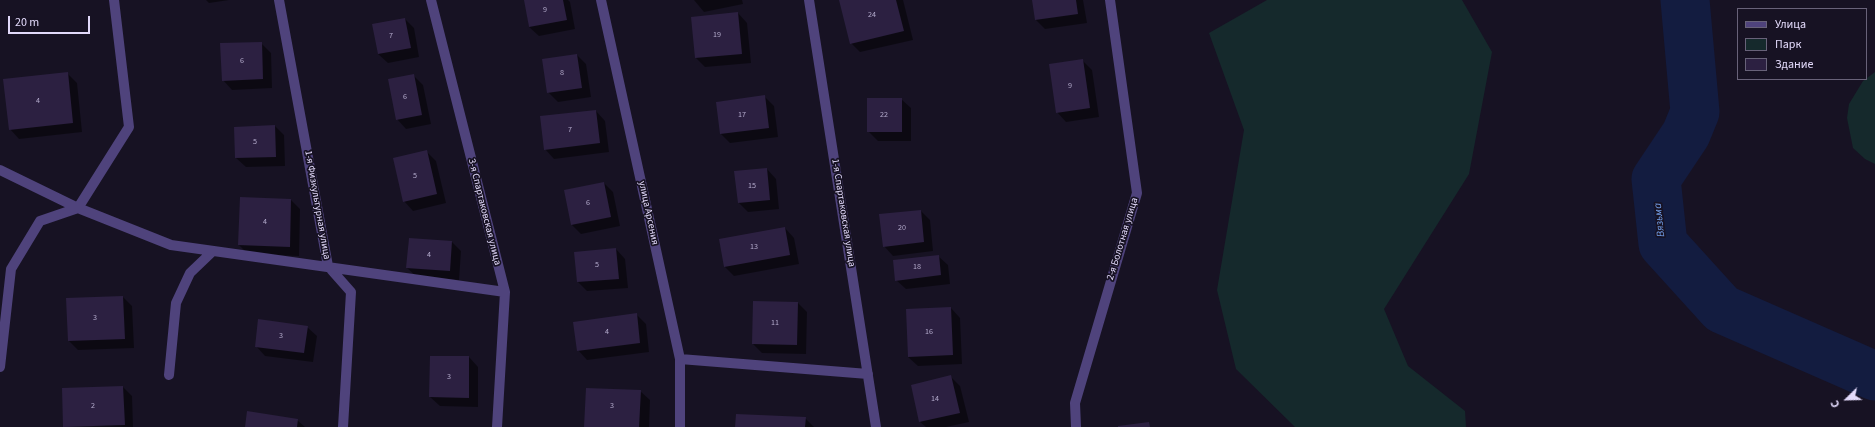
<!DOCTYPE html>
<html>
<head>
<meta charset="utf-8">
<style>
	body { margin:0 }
	#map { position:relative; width:1875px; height:427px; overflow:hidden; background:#171223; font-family:"Source Sans 3",sans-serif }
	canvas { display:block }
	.legend { position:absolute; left:1737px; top:8px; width:130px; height:72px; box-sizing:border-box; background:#171223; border:1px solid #686279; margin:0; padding:5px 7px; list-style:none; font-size:12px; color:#e2d9fa }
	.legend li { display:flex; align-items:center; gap:8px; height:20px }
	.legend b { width:20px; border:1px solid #686279 }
	.north { position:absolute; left:1827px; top:379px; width:40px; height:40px; -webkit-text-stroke:3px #171223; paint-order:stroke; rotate:247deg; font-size:11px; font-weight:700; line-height:16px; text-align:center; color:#e2d9fa }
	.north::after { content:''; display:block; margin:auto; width:14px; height:18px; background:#e2d9fa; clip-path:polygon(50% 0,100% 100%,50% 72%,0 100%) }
	.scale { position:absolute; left:8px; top:16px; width:82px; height:18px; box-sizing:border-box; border:2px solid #e2d9fa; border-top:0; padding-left:5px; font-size:12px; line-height:14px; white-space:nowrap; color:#e2d9fa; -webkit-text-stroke:3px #171223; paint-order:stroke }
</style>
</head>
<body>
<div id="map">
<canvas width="1875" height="427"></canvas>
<ul class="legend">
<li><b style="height:5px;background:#4f437c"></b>Улица</li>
<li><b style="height:11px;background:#15292c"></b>Парк</li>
<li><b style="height:11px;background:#2c2041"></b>Здание</li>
</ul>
<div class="north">С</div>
<div class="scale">20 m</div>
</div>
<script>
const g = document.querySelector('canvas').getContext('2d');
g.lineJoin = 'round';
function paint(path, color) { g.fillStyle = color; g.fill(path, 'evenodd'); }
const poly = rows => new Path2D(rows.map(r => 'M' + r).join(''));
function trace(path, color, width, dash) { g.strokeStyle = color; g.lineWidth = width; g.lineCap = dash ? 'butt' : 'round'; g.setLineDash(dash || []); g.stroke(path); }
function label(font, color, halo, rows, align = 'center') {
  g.font = font + ' "Source Sans 3",sans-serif'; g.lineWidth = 3.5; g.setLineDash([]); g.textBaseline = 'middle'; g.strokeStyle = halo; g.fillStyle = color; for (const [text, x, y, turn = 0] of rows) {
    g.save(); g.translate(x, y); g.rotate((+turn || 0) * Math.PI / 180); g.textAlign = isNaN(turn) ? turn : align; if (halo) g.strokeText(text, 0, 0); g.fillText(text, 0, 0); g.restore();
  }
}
paint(poly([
	[1267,0,1462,0,1492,52,1469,174,1384,309,1408,366,1465,411,1466,427,1295,427,1236,369,1217,290,1244,130,1209,33],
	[1875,72,1875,164,1865,159,1853,148,1847,118,1849,104,1863,81]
]), '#15292c');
paint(poly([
	[206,0,229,0,209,3],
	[525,0,568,0,570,2,575,29,539,36,529,27],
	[694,0,742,0,743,4,704,12],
	[840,0,903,0,913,40,860,52,851,43],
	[1033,0,1083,0,1087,23,1045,29,1036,20],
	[738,13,747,23,751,63,705,67,696,58],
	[405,19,414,28,419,57,388,63,378,54],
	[261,43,271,53,272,88,232,90,223,80],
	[577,55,586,64,591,97,558,102,548,92],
	[1083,61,1092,70,1099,117,1066,122,1057,112],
	[67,73,77,83,82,132,19,139,10,129],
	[413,75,423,85,431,124,406,129,397,119],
	[764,96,774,106,778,137,730,143,721,134,717,102],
	[901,99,911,108,911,141,878,141,868,131],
	[596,111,605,121,609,152,554,159,545,149],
	[275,126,284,135,285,166,246,167,236,158,235,128],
	[426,151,436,161,446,203,413,211,404,201],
	[767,169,776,179,779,209,748,212,739,203,735,172],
	[604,183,613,192,620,226,581,234,572,225],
	[291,200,300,209,299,256,248,254,239,245],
	[921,211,930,220,933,251,893,256,884,246],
	[785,228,794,238,799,264,734,276,724,266],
	[409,239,452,242,461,251,459,280,417,277,407,268],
	[616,249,625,259,628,288,587,291,578,282,576,253],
	[938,256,948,265,950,284,906,289,896,280],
	[123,297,132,306,134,348,78,350,69,341],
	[798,303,807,312,806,354,762,353,753,344],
	[951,308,960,318,962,364,918,366,908,357],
	[636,314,646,324,649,352,587,360,578,350],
	[307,327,317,336,313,362,265,356,256,346],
	[469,357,478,367,478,407,440,406,430,397],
	[951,377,960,386,969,422,946,427,926,427,920,422],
	[123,387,132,396,133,427,64,426],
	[640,391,650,400,649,427,585,427],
	[805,418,814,427,736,427],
	[297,420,305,427,246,427]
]), '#0007');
trace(poly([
	[1685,0,1695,112,1686,134,1656,179,1663,244,1722,309,1875,376]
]), '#131c40', 49);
paint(poly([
	[524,0,563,0,567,20,529,27],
	[839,0,896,0,904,31,850,44],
	[1032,0,1076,0,1078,14,1035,20],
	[738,12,742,54,695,58,691,17],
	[405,18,411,48,378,54,372,24],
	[262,42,263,79,222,81,220,43],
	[577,54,582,88,547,93,542,59],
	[1083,59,1090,108,1056,113,1049,64],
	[68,72,73,123,9,130,3,79],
	[414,74,422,115,396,120,388,79],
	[765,95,769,128,720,134,716,102],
	[867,98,902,98,902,132,867,132],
	[596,110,600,143,544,150,540,116],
	[275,125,276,157,235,158,234,127],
	[427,150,437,194,403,202,393,158],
	[767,168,770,200,738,203,734,171],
	[604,182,611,217,571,225,564,190],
	[240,197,291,199,290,247,238,245],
	[921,210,924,242,883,247,879,214],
	[785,227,790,255,724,267,719,239],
	[409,238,452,241,450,271,406,268],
	[616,248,619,279,577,282,574,252],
	[939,255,941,275,895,281,893,260],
	[123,296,125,339,68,341,66,298],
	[753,301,798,302,797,345,752,344],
	[951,307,953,355,908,357,906,309],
	[637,313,640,343,577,351,573,322],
	[258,319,308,326,304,353,255,347],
	[430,356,469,356,469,398,429,397],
	[951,375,960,413,919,422,911,385],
	[123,386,125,425,63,427,62,388],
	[586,388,641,390,639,427,584,427],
	[247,411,298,419,297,427,245,427],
	[736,414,806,417,805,427,735,427],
	[1149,422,1150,427,1118,427,1118,426]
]), '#2c2041');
trace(poly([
	[279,0,328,266,351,292,343,427],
	[431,0,505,292,497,427],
	[601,0,680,359,680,427],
	[809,0,876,427],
	[0,170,78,208,171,245,505,292],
	[680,359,868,374],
	[0,367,11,269,40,221,78,208,129,127,114,0],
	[169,375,176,303,190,273,213,251],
	[1076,427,1075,403,1137,193,1110,0]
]), '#4f437c', 10);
label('8px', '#b4abcc', null, [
	["9",545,10],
	["24",872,15],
	["19",717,35],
	["7",391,36],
	["6",242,61],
	["8",562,73],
	["9",1070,86],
	["6",405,97],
	["4",38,101],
	["17",742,115],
	["22",884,115],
	["7",570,130],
	["5",255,142],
	["5",415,176],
	["15",752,186],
	["6",588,203],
	["4",265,222],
	["20",902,228],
	["13",754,247],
	["4",429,255],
	["5",597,265],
	["18",917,267],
	["3",95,318],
	["11",775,323],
	["4",607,332],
	["16",929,332],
	["3",281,336],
	["3",449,377],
	["14",935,399],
	["2",93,406],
	["3",612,406]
]);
label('10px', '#e2d9fa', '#171223', [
	["1-я Физкультурная улица",317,205,80],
	["3-я Спартаковская улица",484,212,76],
	["улица Арсения",648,213,78],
	["1-я Спартаковская улица",843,213,81],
	["2-я Болотная улица",1123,239,-73]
]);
label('italic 11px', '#74a0ec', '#171223', [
	["Вязьма",1660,220,-96]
]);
</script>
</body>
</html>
